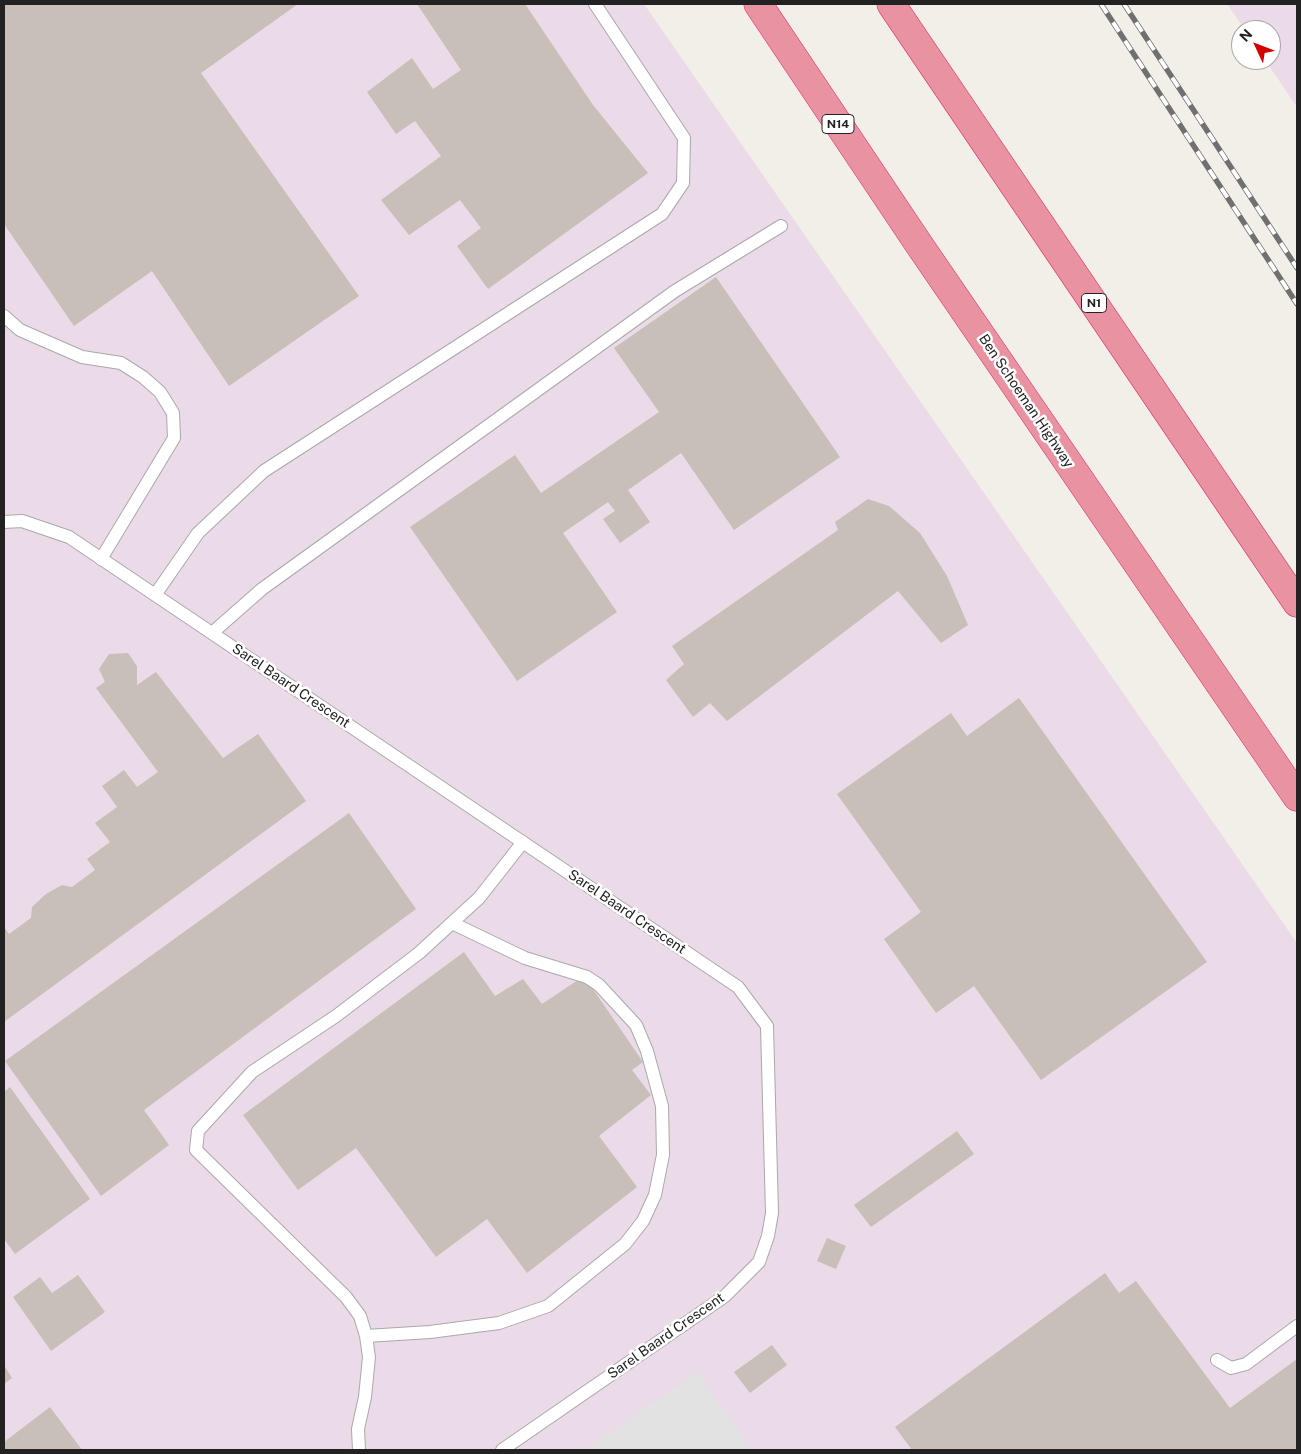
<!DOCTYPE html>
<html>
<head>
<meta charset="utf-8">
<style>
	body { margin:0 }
	#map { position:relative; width:1301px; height:1454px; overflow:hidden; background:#f2efe9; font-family:"Public Sans",sans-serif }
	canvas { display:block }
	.frame { position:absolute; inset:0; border:5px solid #222; pointer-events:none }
	.north { position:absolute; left:1231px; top:20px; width:50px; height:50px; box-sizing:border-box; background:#fff; border:1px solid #a7a7a7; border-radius:50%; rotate:313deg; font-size:14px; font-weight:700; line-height:20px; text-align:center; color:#222 }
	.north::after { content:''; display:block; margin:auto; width:18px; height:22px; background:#d40000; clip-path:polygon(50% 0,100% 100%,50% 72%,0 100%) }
</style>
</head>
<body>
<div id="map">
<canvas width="1301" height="1454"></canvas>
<div class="frame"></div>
<div class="north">N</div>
</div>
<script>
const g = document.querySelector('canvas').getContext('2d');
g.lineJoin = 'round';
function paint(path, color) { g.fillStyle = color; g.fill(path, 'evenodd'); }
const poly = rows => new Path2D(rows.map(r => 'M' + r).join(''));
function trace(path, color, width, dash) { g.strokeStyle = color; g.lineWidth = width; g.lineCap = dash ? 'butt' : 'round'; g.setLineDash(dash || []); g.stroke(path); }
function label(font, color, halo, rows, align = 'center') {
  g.font = font + ' "Public Sans",sans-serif'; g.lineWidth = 5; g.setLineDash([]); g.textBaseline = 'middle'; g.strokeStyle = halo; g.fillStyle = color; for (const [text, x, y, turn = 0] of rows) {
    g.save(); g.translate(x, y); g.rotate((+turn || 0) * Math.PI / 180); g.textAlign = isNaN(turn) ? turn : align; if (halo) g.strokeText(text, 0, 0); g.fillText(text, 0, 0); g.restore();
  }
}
paint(poly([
	[4,4,644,4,1297,943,1297,1450,4,1450],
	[1227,4,1297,4,1297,107,1265,60,1271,60,1271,30,1245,30]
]), '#ebdbe8');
paint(poly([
	[697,1372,752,1450,586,1450]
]), '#e2e2e2');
paint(poly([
	[4,4,298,4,201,73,359,296,229,386,152,271,74,326,4,224],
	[417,4,525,4,593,105,648,173,488,289,457,246,481,228,460,200,409,235,381,200,441,156,415,121,396,134,367,92,412,58,433,89,461,70],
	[716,277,840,457,734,530,681,453,628,490,650,522,620,543,603,519,615,511,608,502,563,533,617,612,517,681,410,527,515,455,541,493,659,412,614,348],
	[868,499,889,506,920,533,947,576,968,625,941,643,898,591,727,721,710,703,693,717,666,680,684,664,672,646,838,530,835,522],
	[128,653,137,666,137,685,156,672,223,758,258,734,306,801,4,1022,4,927,9,934,31,918,32,907,46,894,62,885,72,887,95,870,87,859,110,842,95,823,117,807,102,786,124,770,137,787,158,772,96,688,105,682,99,669,109,654],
	[1019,698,1207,962,1041,1080,974,986,936,1013,884,939,921,912,837,794,951,713,967,736],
	[349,813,416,909,144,1110,169,1145,101,1196,5,1061],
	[464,952,495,996,523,979,542,1004,584,976,643,1062,632,1070,651,1095,599,1136,637,1187,527,1273,487,1219,436,1257,356,1148,298,1190,243,1115],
	[10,1087,90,1199,15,1254,4,1239,4,1092],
	[957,1131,974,1154,871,1227,854,1205],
	[827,1238,846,1246,836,1269,817,1261],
	[1105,1273,1119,1293,1136,1281,1230,1408,1297,1359,1297,1450,912,1450,895,1427],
	[78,1275,105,1312,51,1351,13,1297,40,1277,52,1293],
	[772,1345,787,1365,750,1393,734,1372],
	[4,1365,12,1378,4,1384],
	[50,1407,82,1450,4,1450,4,1442]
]), '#c7bfb8');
const lane = poly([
	[4,316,20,330,82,357,121,363,143,377,160,392,173,413,174,438,101,559],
	[4,522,22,521,69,537,738,987,767,1026,772,1213,768,1236,759,1262,725,1296,502,1450],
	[155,595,198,533,264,471,662,214,683,183,684,138,595,4],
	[212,633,262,589,675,291,781,226],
	[366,1336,430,1332,499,1323,548,1306,625,1244,643,1221,655,1195,663,1155,662,1106,647,1051,636,1025,599,985,587,977,525,958,452,923],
	[1217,1360,1231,1368,1246,1364,1297,1326],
	[359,1450,358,1429,365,1397,369,1357,366,1336,360,1316,346,1297,196,1150,198,1131,252,1072,336,1016,419,953,479,898,523,842]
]);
const highway = poly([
	[758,4,918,243,1297,797],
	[891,4,1297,603]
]);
trace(lane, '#a9a9a9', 14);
trace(highway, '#dc2a67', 29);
trace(lane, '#fff', 12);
trace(highway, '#e892a2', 28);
const rail = poly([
	[1101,4,1297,304],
	[1124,4,1297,268]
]);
trace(rail, '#707070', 5.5);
trace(rail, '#fff', 4, [11]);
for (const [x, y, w] of [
	[838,124,32],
	[1094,303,25]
]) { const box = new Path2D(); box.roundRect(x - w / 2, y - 9.5, w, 19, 4); g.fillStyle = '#fff'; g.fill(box); trace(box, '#222', 1); }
label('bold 12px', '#222', null, [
	["N14",838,124],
	["N1",1094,303]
]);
label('14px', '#222', '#fff', [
	["Ben Schoeman Highway",1026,401,56],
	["Sarel Baard Crescent",291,686,34],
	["Sarel Baard Crescent",627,912,34],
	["Sarel Baard Crescent",666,1336,-35]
]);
</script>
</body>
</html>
